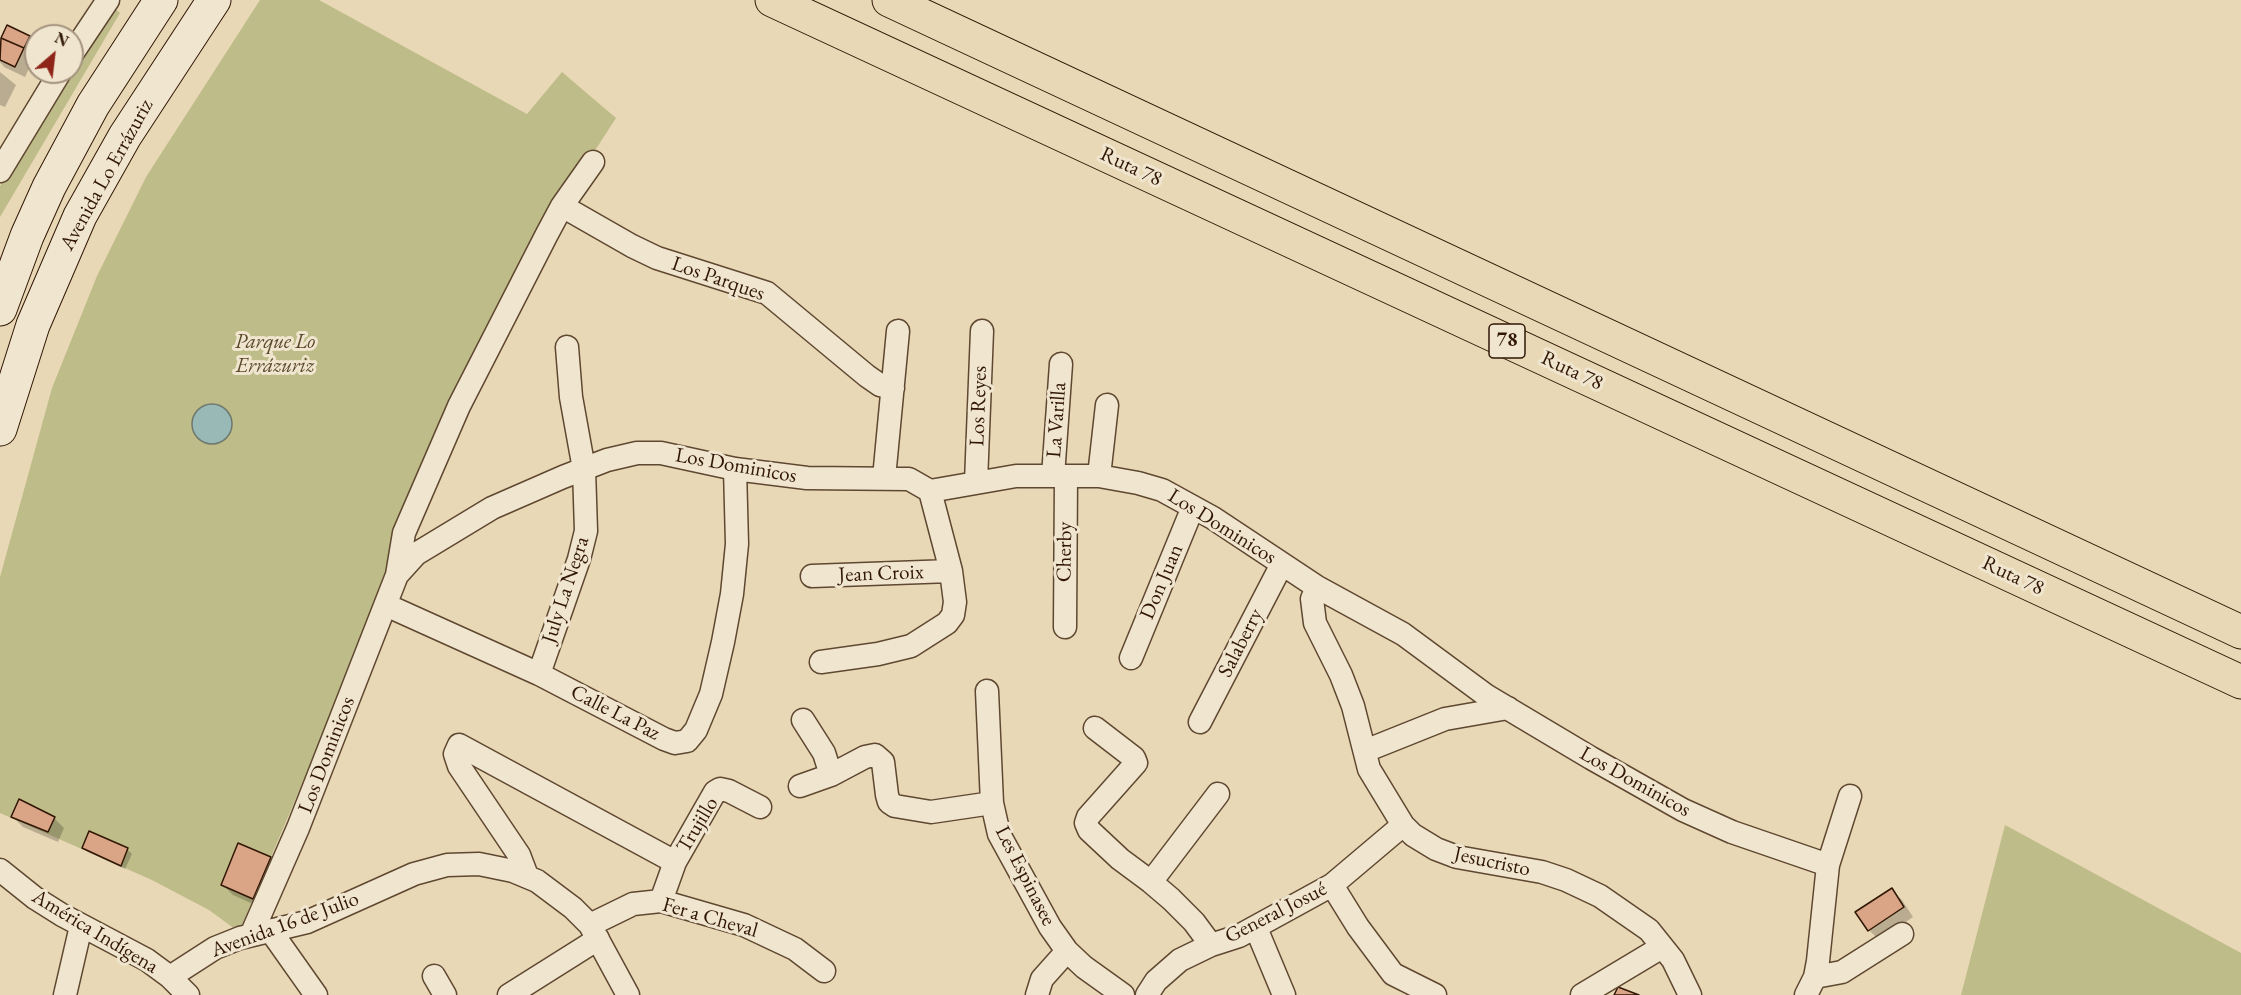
<!DOCTYPE html>
<html>
<head>
<meta charset="utf-8">
<style>
	body { margin:0 }
	#map { position:relative; width:2241px; height:995px; overflow:hidden; background:#e8d8b6; font-family:"EB Garamond",serif }
	canvas { display:block }
	.north { position:absolute; left:24px; top:24px; width:60px; height:60px; box-sizing:border-box; background:#f0e6d0; border:2px solid #a4937e; border-radius:50%; rotate:28deg; font-size:16px; font-weight:700; line-height:24px; text-align:center; color:#311704 }
	.north::after { content:''; display:block; margin:auto; width:21px; height:27px; background:#8f2418; clip-path:polygon(50% 0,100% 100%,50% 72%,0 100%) }
</style>
</head>
<body>
<div id="map">
<canvas width="2241" height="995"></canvas>
<div class="north">N</div>
</div>
<script>
const g = document.querySelector('canvas').getContext('2d');
g.lineJoin = 'round';
function paint(path, color) { g.fillStyle = color; g.fill(path, 'evenodd'); }
const poly = rows => new Path2D(rows.map(r => 'M' + r).join(''));
function trace(path, color, width, dash) { g.strokeStyle = color; g.lineWidth = width; g.lineCap = dash ? 'butt' : 'round'; g.setLineDash(dash || []); g.stroke(path); }
function label(font, color, halo, rows, align = 'center') {
  g.font = font + ' "EB Garamond",serif'; g.lineWidth = 6; g.setLineDash([]); g.textBaseline = 'middle'; g.strokeStyle = halo; g.fillStyle = color; for (const [text, x, y, turn = 0] of rows) {
    g.save(); g.translate(x, y); g.rotate((+turn || 0) * Math.PI / 180); g.textAlign = isNaN(turn) ? turn : align; if (halo) g.strokeText(text, 0, 0); g.fillText(text, 0, 0); g.restore();
  }
}
paint(poly([
	[260,0,319,0,527,114,562,72,616,118,526,257,239,932,209,910,152,880,0,813,0,577,52,388,97,276,146,177],
	[113,7,120,13,0,217,0,186],
	[2005,825,2241,953,2241,995,1961,995]
]), '#bebc88');
const water = poly([
	'192 424a20 20 0 1 1 40 0a20 20 0 1 1-40 0Z'
]);
paint(water, '#98b9b5');
trace(water, '#6f786e', 1.5);
paint(poly([
	[7,27,29,37,36,45,36,54,25,77,4,67,0,62,0,43],
	[0,72,16,85,5,107,0,105],
	[13,817,54,818,64,828,58,842,23,827],
	[83,847,127,849,132,854,125,869,88,852],
	[270,858,280,869,264,909,233,895,222,884],
	[1891,890,1902,900,1913,917,1879,940,1869,930]
]), '#0003');
const building = poly([
	[7,25,30,36,24,48,1,38,7,25],
	[1,38,24,48,15,67,0,60,1,38],
	[19,799,55,817,48,832,11,817,19,799],
	[89,831,128,848,121,866,82,848,89,831],
	[238,843,271,857,253,899,221,885,238,843],
	[1892,888,1904,907,1868,931,1855,912,1892,888],
	[1618,987,1639,995,1614,995,1618,987]
]);
paint(building, '#daa586');
trace(building, '#311704', 1.5);
const minor = poly([
	[72,54,108,0],
	[0,171,60,72],
	[562,206,632,246,657,258,767,293,867,376,880,385,893,388],
	[1053,476,1061,364],
	[1099,476,1107,405],
	[884,478,898,331],
	[976,482,982,331],
	[397,575,404,533,459,406,547,234,562,206,593,162],
	[812,576,951,571],
	[1317,587,1312,599,1315,623,1341,675,1353,706,1369,769,1403,825,1413,835,1436,849,1457,857,1542,872,1566,880,1600,896,1649,930,1673,960,1690,995],
	[386,605,539,674,664,739,675,743,687,741,696,730,711,694,723,642,732,594,737,544,735,469],
	[1065,627,1066,476],
	[1131,658,1193,507],
	[821,662,878,654,911,646,947,623,953,615,955,602,951,571,930,491],
	[539,674,579,559,586,531,584,469,571,397,567,347],
	[987,691,992,803,999,834,1050,927,1067,951,1084,967,1123,995],
	[803,720,824,753,831,775],
	[1200,722,1282,564],
	[1095,728,1134,758,1136,763,1088,817,1086,823,1089,830,1120,859,1151,882,1171,899,1194,922,1211,945],
	[1365,751,1445,719,1508,708],
	[800,786,831,775,865,757,875,755,883,762,887,795,889,802,895,806,931,812,992,803],
	[0,870,35,898,62,915,147,960,170,977,188,995],
	[527,876,519,855,459,766,455,754,459,745,675,862],
	[1151,882,1218,794],
	[1332,885,1358,927,1393,974,1435,995],
	[661,901,675,862,715,792,720,789,729,791,760,807],
	[590,925,633,904,661,901,744,925,795,949,824,971],
	[1256,928,1284,995],
	[270,930,316,995],
	[252,933,298,828,397,575,416,554,492,508,563,477,607,460,637,453,661,453,735,469,807,478,909,479,930,491,1016,476,1099,476,1138,483,1162,490,1213,518,1317,587,1403,634,1487,696,1591,758,1683,810,1732,832,1828,865],
	[434,976,445,995],
	[170,977,215,948,240,938,307,922,414,874,447,865,479,864,513,871,537,881,573,908,590,925,628,995],
	[1815,977,1842,972,1902,934],
	[65,995,81,926],
	[509,995,598,939],
	[1037,995,1042,979,1067,951],
	[1147,995,1156,981,1180,960,1211,945,1239,936,1332,885,1403,825],
	[1582,995,1662,947],
	[1806,995,1815,977,1818,961,1828,865,1850,796]
]);
const secondary = poly([
	[0,309,27,236,49,187,93,105,161,0],
	[0,429,33,325,80,216,125,136,214,0]
]);
const motorway = poly([
	[772,0,2241,682],
	[889,0,2241,632]
]);
trace(minor, '#5f4730', 25);
trace(secondary, '#311704', 35);
trace(motorway, '#311704', 35);
trace(minor, '#f0e6d0', 22);
trace(secondary, '#f0e6d0', 33);
trace(motorway, '#e8d8b6', 33);
for (const [x, y, w] of [
	[1507,341,36]
]) { const box = new Path2D(); box.roundRect(x - w / 2, y - 17, w, 34, 4.5); g.fillStyle = '#f0e6d0'; g.fill(box); trace(box, '#311704', 1.5); }
label('bold 20px', '#311704', null, [
	["78",1507,341]
]);
label('21px', '#311704', '#f0e6d0', [
	["Ruta 78",1131,167,25],
	["Avenida Lo Errázuriz",107,175,-61],
	["Los Parques",718,279,19],
	["Ruta 78",1572,371,25],
	["Los Reyes",979,406,-88],
	["La Varilla",1057,420,-86],
	["Los Dominicos",736,466,10],
	["Los Dominicos",1222,527,32],
	["Cherby",1065,552,-89],
	["Jean Croix",881,574,-2],
	["Ruta 78",2013,576,25],
	["Don Juan",1162,582,-67],
	["July La Negra",566,590,-72],
	["Salaberry",1241,643,-63],
	["Calle La Paz",615,713,27],
	["Los Dominicos",327,755,-69],
	["Los Dominicos",1635,782,29],
	["Trujillo",698,825,-59],
	["Jesucristo",1492,862,12],
	["Les Espinasee",1025,876,63],
	["General Josué",1276,913,-27],
	["Fer a Cheval",710,918,16],
	["Avenida 16 de Julio",285,925,-20],
	["América Indígena",95,932,31]
]);
label('italic 21px', '#5b492c', '#f0e6d0', [
	["Parque Lo",275,342],
	["Errázuriz",275,366]
]);
</script>
</body>
</html>
